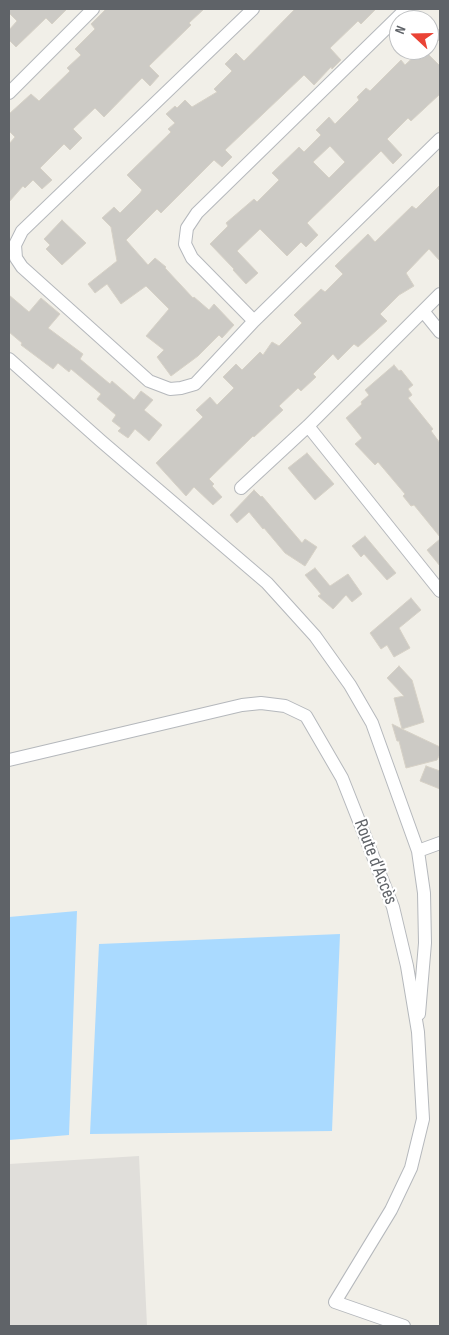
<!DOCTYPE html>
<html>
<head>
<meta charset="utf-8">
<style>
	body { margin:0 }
	#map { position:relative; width:449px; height:1335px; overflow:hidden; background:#f1efe8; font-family:"Sofia Sans Condensed",sans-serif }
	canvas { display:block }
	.frame { position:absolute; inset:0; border:10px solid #5f6368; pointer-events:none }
	.north { position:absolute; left:389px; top:10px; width:50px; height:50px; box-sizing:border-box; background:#fff; border:1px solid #bfc1c3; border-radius:50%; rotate:291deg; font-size:14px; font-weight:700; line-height:20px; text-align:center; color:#5f6368 }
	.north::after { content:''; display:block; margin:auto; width:18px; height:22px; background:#ea4335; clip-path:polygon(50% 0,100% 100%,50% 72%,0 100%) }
</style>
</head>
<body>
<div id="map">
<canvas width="449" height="1335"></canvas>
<div class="frame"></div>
<div class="north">N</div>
</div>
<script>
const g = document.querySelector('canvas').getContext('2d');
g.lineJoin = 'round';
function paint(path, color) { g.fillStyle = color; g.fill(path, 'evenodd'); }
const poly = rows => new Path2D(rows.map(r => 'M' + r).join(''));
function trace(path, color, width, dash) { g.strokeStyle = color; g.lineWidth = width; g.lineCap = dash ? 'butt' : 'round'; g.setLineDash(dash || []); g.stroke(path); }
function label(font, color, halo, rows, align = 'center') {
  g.font = font + ' "Sofia Sans Condensed",sans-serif'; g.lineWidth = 4.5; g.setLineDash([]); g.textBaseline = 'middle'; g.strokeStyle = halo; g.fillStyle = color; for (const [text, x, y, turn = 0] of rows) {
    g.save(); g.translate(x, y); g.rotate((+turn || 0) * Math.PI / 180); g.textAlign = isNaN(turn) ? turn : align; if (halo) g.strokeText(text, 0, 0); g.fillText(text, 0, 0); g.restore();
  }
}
paint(poly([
	[139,1156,147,1326,9,1326,9,1164]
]), '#e0deda');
paint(poly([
	[77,911,69,1135,9,1140,9,917],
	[340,934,332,1131,90,1134,99,944]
]), '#aadaff');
const building = poly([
	[9,9,67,9,52,24,46,18,16,47,9,40,9,30,17,21,9,13,9,9],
	[106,9,204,9,189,23,191,25,149,66,159,76,150,86,142,78,104,117,95,108,73,129,82,138,70,150,64,144,40,168,52,180,42,189,33,180,25,188,23,186,9,202,9,144,15,137,9,131,9,114,31,94,39,101,70,71,67,68,81,55,75,49,95,29,91,24,106,9],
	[295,9,376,9,361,24,358,21,330,48,341,60,332,69,331,67,314,85,304,75,225,150,232,157,222,167,214,160,161,213,157,209,126,240,148,265,155,258,166,267,165,268,193,298,194,297,209,310,214,304,234,325,222,338,219,335,198,356,171,376,157,357,164,350,146,336,169,309,146,286,121,304,107,284,95,293,88,284,117,261,111,227,102,218,114,207,120,213,140,193,142,190,127,175,171,132,168,129,175,123,166,114,175,106,177,108,185,100,192,107,217,92,214,89,232,71,225,64,236,53,244,61,295,9],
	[429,21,440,31,440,39,429,50,429,21],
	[421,50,424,50,440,66,440,94,411,121,408,118,387,139,402,155,393,164,381,151,307,223,318,235,306,247,301,242,287,256,260,229,237,251,258,273,246,284,233,270,234,269,210,244,228,226,226,223,254,199,257,202,279,180,272,173,299,147,304,152,321,135,316,130,329,117,335,124,359,100,357,97,366,88,370,91,401,60,405,65,421,50],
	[330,146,345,162,329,178,313,162,330,146],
	[440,185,440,261,429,249,406,273,414,286,399,295,380,314,387,321,358,347,354,344,338,360,333,354,313,374,316,377,301,391,298,388,279,406,283,410,254,437,253,436,209,479,214,484,212,486,222,497,213,505,194,487,186,496,156,463,203,417,196,410,210,397,217,405,234,388,223,377,236,364,242,370,260,352,263,355,272,342,279,346,302,323,294,315,321,289,325,292,343,274,335,266,368,234,375,242,412,206,416,209,440,185],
	[62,220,86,243,62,265,46,249,50,245,44,239,62,220],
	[9,295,29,312,41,298,60,314,48,328,83,354,80,359,110,384,112,381,134,400,141,391,153,400,144,410,162,425,149,441,135,429,128,438,118,431,121,428,112,421,116,415,97,399,101,394,71,369,69,372,58,363,53,369,21,345,22,343,9,332,9,295],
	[394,365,399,371,401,370,413,385,408,389,412,395,408,398,433,429,431,431,440,443,440,537,414,505,411,506,403,496,405,494,378,462,375,465,355,444,362,438,346,418,362,404,361,402,369,395,365,390,394,365],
	[307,453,334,484,315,500,288,468,307,453],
	[254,490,261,497,262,496,302,543,305,539,317,547,305,566,285,553,264,528,263,529,249,512,237,523,230,515,254,490],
	[365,536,396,573,387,580,364,554,361,557,352,546,365,536],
	[440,539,440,566,427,550,440,539],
	[315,568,330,586,348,574,362,594,352,602,346,595,333,609,318,596,321,594,305,575,315,568],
	[411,598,421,610,399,628,410,648,394,657,387,645,381,649,370,633,411,598],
	[399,666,412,680,424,722,402,729,440,747,440,754,437,760,406,768,399,741,397,741,392,724,402,729,394,698,404,696,387,678,399,666],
	[426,766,440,771,440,789,420,781,426,766]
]);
paint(building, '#cccac5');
trace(building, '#d6d1c6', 1);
const street = poly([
	[253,9,22,231,15,245,16,258,22,267,149,381,170,389,181,388,195,384,254,321,440,139],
	[9,93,93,9],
	[423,311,440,332],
	[254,321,192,258,185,244,187,228,197,213,406,9],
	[9,359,101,441,267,583,315,636,350,685,372,723,418,851,424,893,425,943,419,1014],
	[308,426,440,591],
	[241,488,308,426,440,294],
	[9,760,242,705,261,703,285,706,306,716,342,778,393,907,407,966,418,1032,423,1119,411,1168,391,1210,335,1302,404,1326],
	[418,851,440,843]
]);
trace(street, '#b5b8bc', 14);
trace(street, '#fff', 12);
label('19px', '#5f6368', '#fff', [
	["Route d'Accès",375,862,69]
]);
</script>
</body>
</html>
